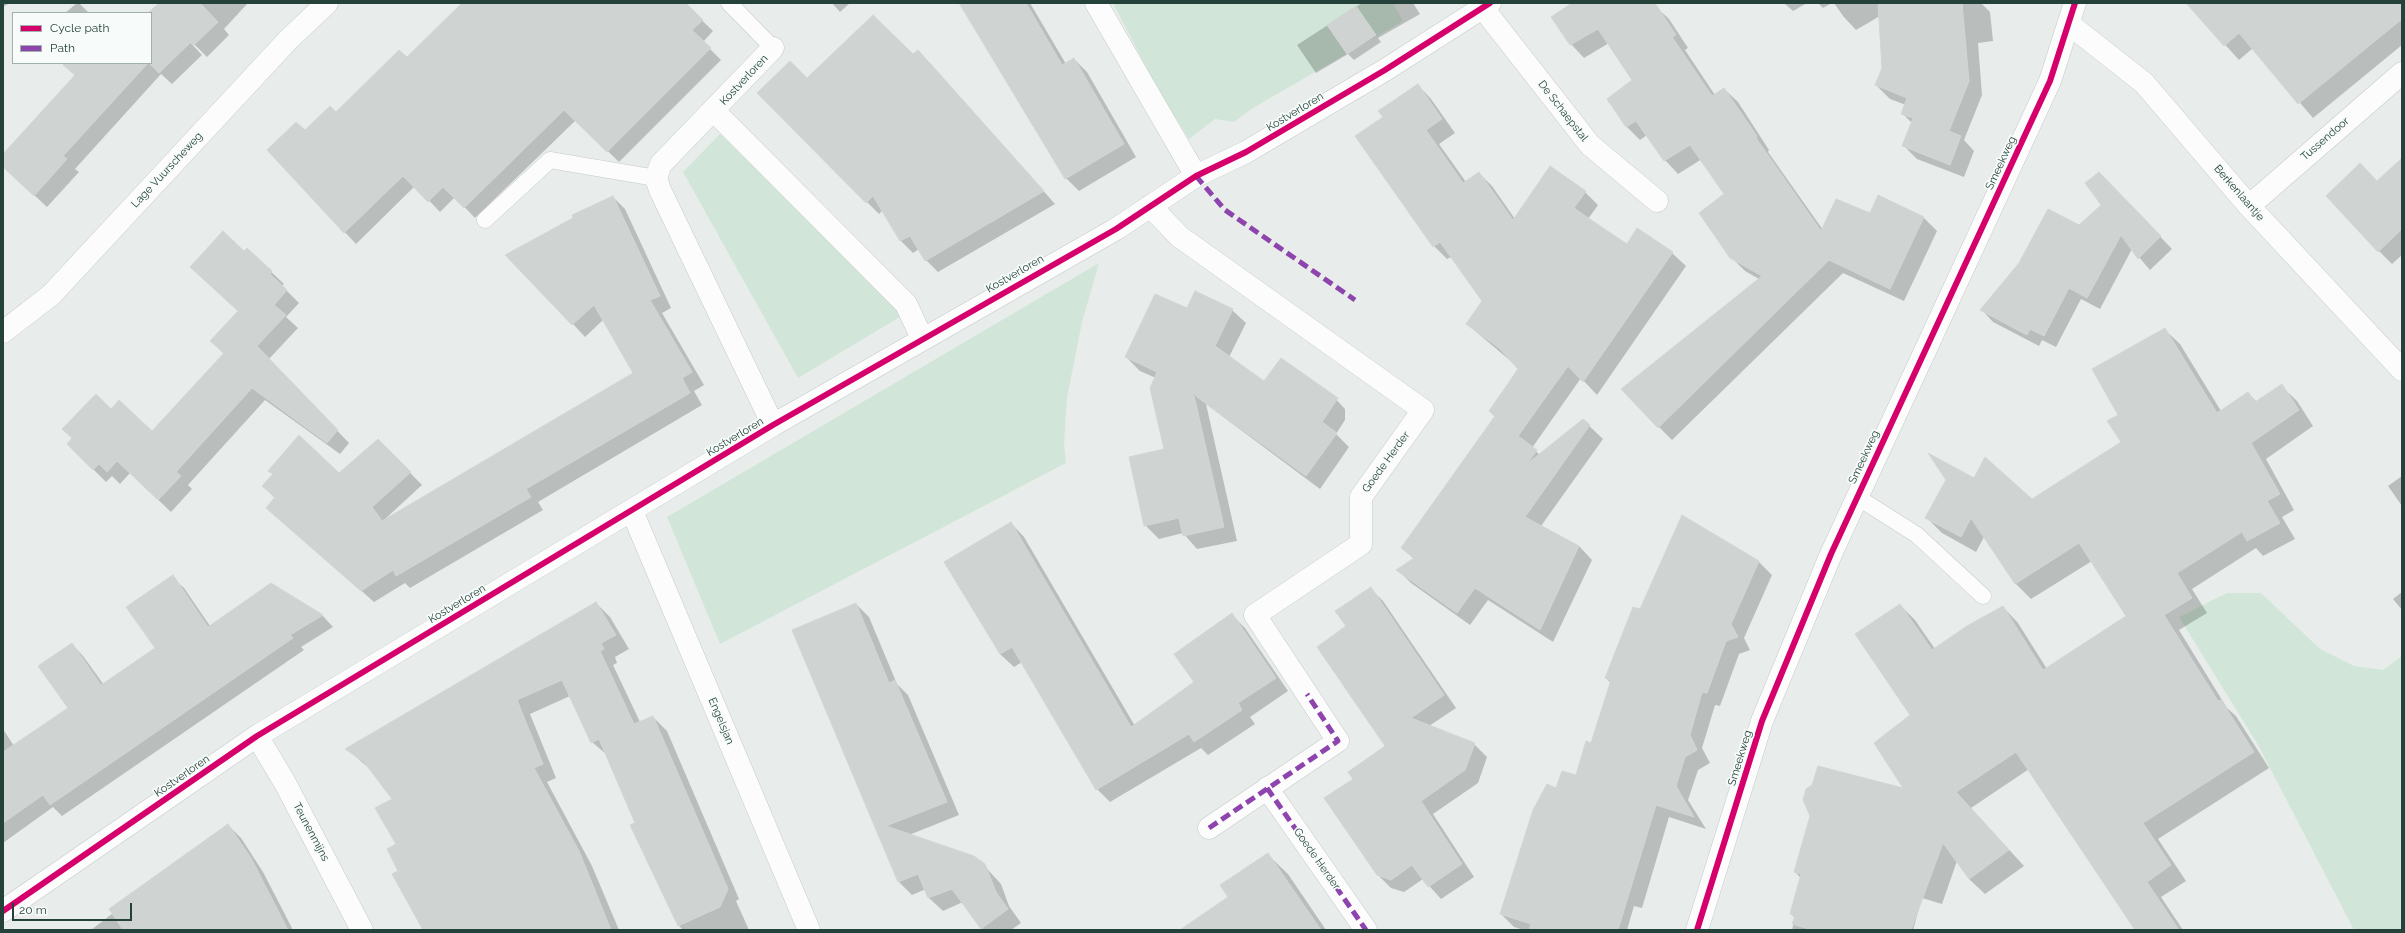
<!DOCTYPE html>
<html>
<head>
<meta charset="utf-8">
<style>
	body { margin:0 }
	#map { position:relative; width:2405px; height:933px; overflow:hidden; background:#e8edeb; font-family:Raleway,sans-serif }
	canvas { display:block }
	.frame { position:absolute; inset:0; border:4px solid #24423a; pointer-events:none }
	.legend { position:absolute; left:12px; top:12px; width:140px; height:52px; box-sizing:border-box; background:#f7fbf9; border:1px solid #a3b1ad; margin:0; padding:5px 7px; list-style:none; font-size:12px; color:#24423a }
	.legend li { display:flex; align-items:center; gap:8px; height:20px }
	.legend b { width:20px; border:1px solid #a3b1ad }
	.scale { position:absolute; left:12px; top:903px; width:120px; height:18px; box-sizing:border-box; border:2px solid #24423a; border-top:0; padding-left:5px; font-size:12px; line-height:14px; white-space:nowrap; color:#24423a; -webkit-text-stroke:3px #f7fbf9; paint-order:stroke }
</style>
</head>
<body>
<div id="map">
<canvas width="2405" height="933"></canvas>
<div class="frame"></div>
<ul class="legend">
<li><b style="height:5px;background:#d6006c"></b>Cycle path</li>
<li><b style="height:5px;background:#8e44ad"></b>Path</li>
</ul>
<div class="scale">20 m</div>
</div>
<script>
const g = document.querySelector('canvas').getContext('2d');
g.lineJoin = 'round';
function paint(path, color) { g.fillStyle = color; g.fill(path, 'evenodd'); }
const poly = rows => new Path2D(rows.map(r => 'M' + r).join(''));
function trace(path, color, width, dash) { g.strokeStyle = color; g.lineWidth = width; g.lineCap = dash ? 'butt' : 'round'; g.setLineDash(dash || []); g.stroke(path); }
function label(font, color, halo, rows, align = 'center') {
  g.font = font + ' Raleway,sans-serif'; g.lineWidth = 3.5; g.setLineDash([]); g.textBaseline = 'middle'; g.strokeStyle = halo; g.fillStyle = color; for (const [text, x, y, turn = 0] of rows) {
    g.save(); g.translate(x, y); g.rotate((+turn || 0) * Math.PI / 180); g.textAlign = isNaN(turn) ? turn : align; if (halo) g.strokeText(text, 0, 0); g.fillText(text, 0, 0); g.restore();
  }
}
paint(poly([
	[1113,3,1393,3,1403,21,1253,108,1234,122,1215,119,1189,139,1157,88],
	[720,134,899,310,900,317,798,378,683,172],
	[1099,263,1082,322,1067,398,1064,443,1066,463,720,644,667,517],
	[2227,593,2261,593,2320,649,2354,666,2383,670,2402,656,2402,930,2354,930,2258,745,2179,617]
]), '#d1e6d8');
paint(poly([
	[3,3,10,3,3,7],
	[77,3,79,3,89,13,65,13],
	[160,3,248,3,224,29,229,35,207,57,191,41,190,42,202,55,172,84,161,74,75,169,79,172,47,207,3,166,3,155,76,76,65,65,66,63,151,63,150,13],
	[463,3,684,3,713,31,703,42,721,60,619,162,576,120,475,218,455,197,440,212,415,186,356,244,268,150,337,113,407,59],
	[832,3,850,3,840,12],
	[960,3,1030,3,1066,64,1074,59,1087,72,1136,157,1079,191,1066,178],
	[1362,3,1413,3,1420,14,1378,38,1381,42,1354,60,1348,54,1316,73,1297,45],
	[1574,3,1652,3,1655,6,1669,19,1688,48,1685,50,1715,95,1724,89,1738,102,1769,150,1768,152,1823,230,1870,214,1924,218,1937,231,1904,301,1843,273,1672,440,1659,427,1759,279,1745,271,1731,257,1726,195,1702,159,1678,174,1665,160,1647,135,1640,140,1627,127,1608,100,1634,81,1609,43,1584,58,1571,44],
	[1784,3,1807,3,1793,11],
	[1818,3,1832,3,1823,8],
	[1834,3,1981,3,1990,12,1993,41,1978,43,1982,95,1964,140,1974,151,1964,177,1917,159,1903,145,1912,123,1902,113,1906,105,1890,99,1876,85,1883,68,1880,16,1856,30,1843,16],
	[2187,3,2402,3,2402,45,2313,118,2253,48,2239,60],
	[913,55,930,63,1055,204,938,272,926,260,919,249,913,253,901,241,883,210,879,214,758,93,807,79],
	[1418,85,1431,99,1455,133,1439,144,1466,182,1479,173,1492,186,1515,219,1585,192,1598,205,1588,219,1627,246,1637,229,1672,253,1686,266,1597,395,1581,378,1532,448,1540,455,1583,420,1603,439,1541,526,1579,546,1592,560,1553,642,1488,600,1470,625,1411,583,1398,570,1414,559,1402,548,1495,417,1490,411,1520,369,1467,324,1483,301,1451,257,1447,259,1434,246,1384,118],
	[2377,181,2402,194,2402,255,2392,264,2379,251],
	[2111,185,2172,249,2150,270,2132,249,2100,309,2081,299,2056,347,2042,340,2039,346,1993,322,1982,310,2102,205],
	[613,197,625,209,671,308,662,313,704,385,694,391,702,405,538,502,543,510,410,588,405,583,374,602,267,507,275,498,263,486,339,475,378,440,422,485,384,520,634,374,603,320,585,337,573,324],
	[247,249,284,284,282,286,299,303,286,317,298,328,269,359,349,443,340,454,265,400,188,485,192,489,171,512,130,473,120,484,112,476,106,482,68,444,111,410,152,433,224,354,212,341,239,311,244,252],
	[1187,309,1232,310,1246,323,1229,357,1264,383,1332,395,1345,409,1345,420,1336,434,1349,447,1320,489,1206,404,1237,541,1197,549,1183,533,1159,539,1145,525,1165,450,1156,378,1140,371,1126,357],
	[2164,329,2180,344,2221,411,2248,393,2257,402,2281,386,2297,401,2313,426,2266,459,2294,510,2282,517,2295,539,2263,556,2256,548,2192,589,2207,613,2179,630,2227,708,2236,716,2269,768,2158,839,2186,881,2161,897,2183,930,2136,930,2029,769,1971,808,2024,866,1985,894,1969,879,1957,861,1942,904,1922,898,1913,930,1792,930,1795,918,1791,914,1801,878,1795,872,1906,789,1911,715,1900,605,1915,620,1935,649,2003,607,2018,623,2047,669,2127,617,2092,561,2031,599,2015,583,1984,537,1976,552,1942,533,1927,518,1974,480,2032,500,2122,443,2120,415],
	[2402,476,2402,506,2388,486],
	[1011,523,1024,537,1135,726,1195,683,1232,615,1245,628,1288,691,1250,717,1255,724,1208,755,1201,748,1110,802,1097,789,1022,662,1014,667,1000,654,945,562],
	[1758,561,1772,575,1744,638,1750,650,1739,654,1720,706,1715,705,1702,748,1710,763,1698,770,1688,800,1706,829,1669,817,1642,908,1634,906,1627,930,1524,930,1514,927,1501,914,1557,789,1576,776,1591,744,1611,683,1606,678,1640,610],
	[172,577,184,588,210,626,322,615,333,627,301,647,304,650,62,816,53,807,3,843,3,729,14,746,69,709,72,644,83,656,104,685,156,648],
	[1370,588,1383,601,1456,708,1429,726,1474,744,1487,757,1478,783,1433,814,1474,877,1441,899,1423,879,1404,892,1391,888,1378,875,1354,779,1387,746,1348,627],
	[2402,592,2402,610,2393,599],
	[596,603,610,617,629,649,615,657,617,663,613,665,640,722,653,717,667,731,739,899,736,901,749,930,683,930,679,926,607,755,592,742,570,696,530,714,556,778,547,782,592,866,619,930,431,930,400,871,394,800,371,770,347,749],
	[856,604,869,617,897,684,908,695,959,815,909,835,979,860,1001,884,1009,906,1021,923,1011,930,984,930,963,902,943,911,929,898,926,889,912,895,899,882,794,630],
	[228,825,241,838,263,872,293,930,91,930],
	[1267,854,1288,874,1326,930,1193,930,1229,897]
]), '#0003');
const building = poly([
	[159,3,200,3,218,22,194,45,191,42,159,73,149,63,151,13,148,13,159,3],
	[462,3,686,3,703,20,692,30,711,48,607,152,564,110,464,208,443,187,428,202,403,176,344,233,267,150,296,122,305,130,330,106,336,112,399,50,407,57,462,3],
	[959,3,1026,3,1062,65,1074,58,1124,144,1065,179,959,3],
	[1572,3,1655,3,1676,35,1672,37,1712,96,1724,88,1757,136,1756,138,1821,231,1836,199,1870,213,1878,195,1924,217,1890,289,1829,260,1658,428,1621,389,1762,276,1730,258,1699,213,1724,194,1690,145,1664,161,1636,121,1626,127,1607,99,1632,80,1598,29,1570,45,1551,17,1572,3],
	[1878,3,1962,3,1969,81,1949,131,1961,136,1950,165,1902,146,1913,118,1901,114,1907,98,1875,85,1882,68,1878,3],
	[2186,3,2402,3,2402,19,2298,104,2239,33,2224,46,2186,3],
	[1356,6,1376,35,1347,54,1327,25,1356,6],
	[873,15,913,54,918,50,1044,191,925,261,910,236,900,241,873,196,866,203,757,93,790,61,807,78,873,15],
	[65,63,148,63,63,156,67,159,34,196,3,167,3,154,75,75,63,65,65,63],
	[1418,84,1442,119,1426,130,1463,183,1479,172,1513,220,1550,166,1586,191,1574,208,1600,226,1627,244,1637,228,1673,252,1583,382,1568,366,1518,436,1537,450,1527,464,1583,419,1590,425,1525,517,1579,546,1540,630,1475,588,1457,613,1396,570,1414,558,1401,548,1495,416,1489,411,1518,369,1499,348,1466,324,1482,301,1440,242,1433,247,1355,136,1383,117,1378,111,1418,84],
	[2402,158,2402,229,2378,252,2326,196,2360,163,2377,181,2402,158],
	[2099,172,2161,236,2138,259,2121,235,2087,298,2069,288,2044,336,2030,329,2027,335,1980,310,2019,263,2048,209,2079,225,2101,205,2085,183,2099,172],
	[613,196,660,296,650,300,692,372,682,378,690,393,526,489,531,497,396,576,393,570,361,591,266,508,275,497,262,486,273,474,268,471,299,435,339,473,378,439,411,472,372,507,382,521,633,373,594,305,572,325,505,255,573,218,572,215,613,196],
	[223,231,244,251,247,248,272,271,270,274,287,290,274,305,286,315,257,346,338,430,327,443,252,388,176,472,181,476,158,500,117,461,107,472,99,464,93,470,67,444,72,438,62,429,96,394,111,409,119,400,152,431,224,353,210,341,238,311,190,267,223,231],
	[1195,291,1233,309,1215,346,1264,381,1281,358,1338,398,1322,422,1337,433,1306,476,1197,397,1193,391,1224,527,1183,536,1179,518,1144,526,1129,457,1164,449,1150,388,1157,372,1125,357,1155,294,1187,308,1195,291],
	[2165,328,2217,413,2248,392,2255,402,2282,384,2299,410,2251,443,2280,494,2267,501,2280,523,2247,541,2242,532,2177,573,2192,598,2164,615,2218,701,2221,700,2254,752,2143,823,2171,865,2147,882,2179,930,2135,930,2016,752,1956,792,2009,850,1969,879,1943,843,1911,930,1812,930,1792,924,1795,916,1790,914,1801,874,1794,872,1810,816,1803,800,1806,789,1812,785,1818,766,1903,788,1874,743,1910,715,1855,634,1900,604,1932,650,1967,626,2003,606,2043,670,2126,616,2079,543,2015,584,1971,518,1961,537,1925,518,1946,480,1928,453,1974,478,1985,457,2032,499,2121,442,2107,421,2118,415,2092,369,2165,328],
	[1682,515,1759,561,1731,624,1738,637,1726,641,1707,693,1702,692,1690,735,1697,750,1685,757,1676,786,1694,817,1656,805,1618,930,1529,930,1531,924,1500,914,1533,810,1547,784,1556,788,1562,771,1576,775,1586,741,1591,743,1611,680,1605,678,1633,607,1640,609,1682,515],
	[1011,522,1131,727,1194,682,1174,654,1232,613,1276,678,1238,703,1242,710,1194,742,1189,734,1096,790,1012,647,1000,654,944,562,1011,522],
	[173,575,208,627,271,583,323,615,290,635,293,638,50,805,43,795,3,823,3,752,68,708,38,666,72,643,101,685,155,648,126,607,173,575],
	[1371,587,1444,695,1411,718,1475,743,1465,770,1421,801,1462,864,1428,887,1412,865,1391,880,1377,875,1324,798,1353,779,1348,772,1385,746,1317,647,1346,626,1335,611,1371,587],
	[596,602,616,635,601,643,604,649,600,651,634,724,653,716,728,889,720,907,678,926,630,825,635,823,599,739,591,743,562,680,517,700,543,764,534,768,579,851,611,930,423,930,392,874,398,871,387,849,396,844,375,808,392,799,364,762,345,749,596,602],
	[856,603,889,683,895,680,947,802,886,826,974,856,985,864,996,892,1008,909,981,929,952,889,928,898,918,874,898,882,792,630,856,603],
	[228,824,251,858,288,930,123,930,109,909,228,824],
	[1268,853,1321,930,1180,930,1228,897,1220,885,1268,853]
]);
paint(building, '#cfd4d2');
trace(building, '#d1d6d4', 1);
const lane = poly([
	[729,3,773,48],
	[485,220,550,160,656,178],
	[1857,497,1917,535,1983,596]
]);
const street = poly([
	[1096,3,1196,176],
	[1482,7,1590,145,1657,201],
	[2069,24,2144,83,2249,206,2402,370],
	[773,48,661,164,656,178,660,190,773,425],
	[714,111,906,304,922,338],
	[1150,206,1180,237,1423,410,1361,497,1361,544,1255,615,1338,741,1209,828],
	[2249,206,2402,73],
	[3,332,51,295,288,40,327,3],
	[632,511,809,930],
	[257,736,285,783,362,930],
	[1267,788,1366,930],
	[3,911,257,736,773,425,1116,229,1196,176,1246,152,1385,70,1490,3],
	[1697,930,1762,721,1831,554,2050,81,2075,3]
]);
trace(lane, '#c5cac8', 17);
trace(street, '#c5cac8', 23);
trace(lane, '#fcfcfc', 16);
trace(street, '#fcfcfc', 22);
trace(poly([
	[1196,176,1225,210,1355,300],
	[1267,788,1366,930],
	[1209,828,1338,741,1307,694]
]), '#8e44ad', 5, [10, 5]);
trace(poly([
	[3,911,257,736,773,425,1116,229,1196,176,1246,152,1385,70,1490,3],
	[1697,930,1762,721,1831,554,2050,81,2075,3]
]), '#d6006c', 6);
label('11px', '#24423a', '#f7fbf9', [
	["Kostverloren",744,80,-47],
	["De Schaepstal",1563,111,52],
	["Kostverloren",1295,112,-31],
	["Tussendoor",2325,139,-41],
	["Smeekweg",2001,163,-65],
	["Lage Vuurscheweg",167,170,-47],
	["Berkenlaantje",2239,193,49],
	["Kostverloren",1015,274,-30],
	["Kostverloren",735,437,-31],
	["Smeekweg",1864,457,-65],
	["Goede Herder",1386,462,-54],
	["Kostverloren",457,604,-31],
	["Engelsjan",721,721,67],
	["Smeekweg",1740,758,-73],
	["Kostverloren",182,776,-35],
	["Teunenmijns",311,832,62],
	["Goede Herder",1317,859,55]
]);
</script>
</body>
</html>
